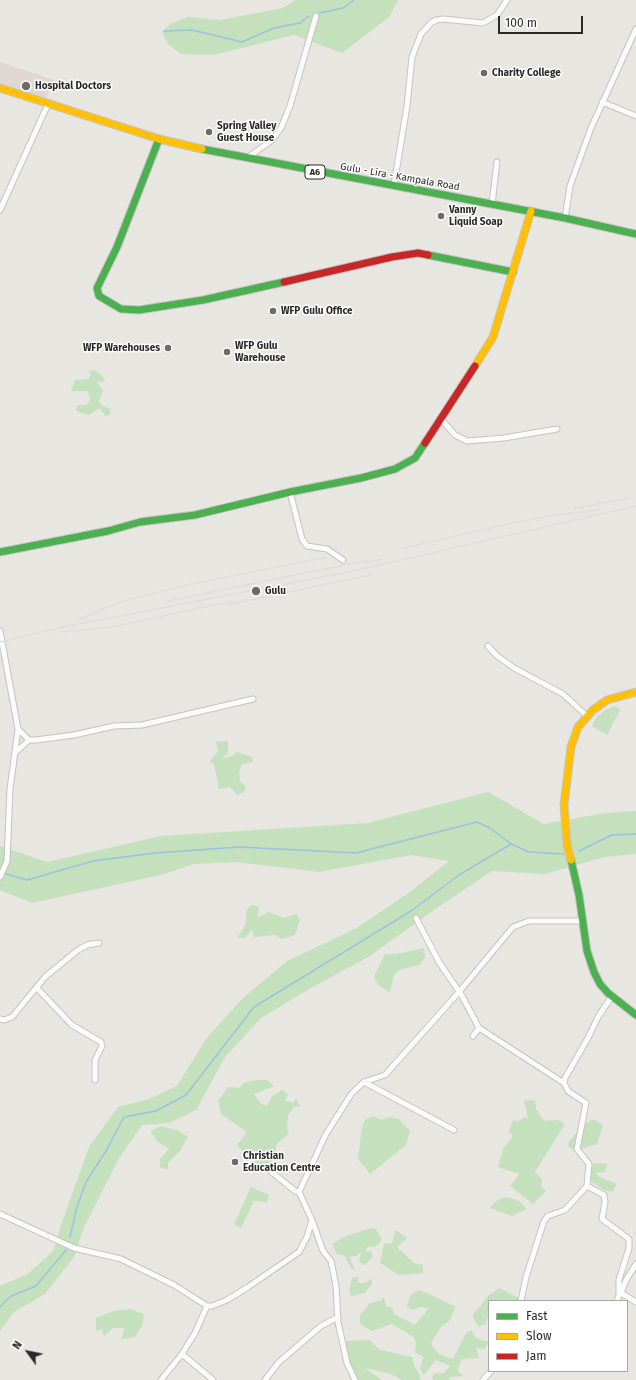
<!DOCTYPE html>
<html>
<head>
<meta charset="utf-8">
<style>
	body { margin:0 }
	#map { position:relative; width:636px; height:1380px; overflow:hidden; background:#e7e6e0; font-family:"Fira Sans",sans-serif }
	canvas { display:block }
	.legend { position:absolute; left:488px; top:1300px; width:140px; height:72px; box-sizing:border-box; background:#fff; border:1px solid #a9a9a9; margin:0; padding:5px 7px; list-style:none; font-size:12px; color:#292929 }
	.legend li { display:flex; align-items:center; gap:8px; height:20px }
	.legend b { width:20px; border:1px solid #a9a9a9 }
	.north { position:absolute; left:8px; top:1332px; width:40px; height:40px; -webkit-text-stroke:3px #fff; paint-order:stroke; rotate:303deg; font-size:11px; font-weight:700; line-height:16px; text-align:center; color:#292929 }
	.north::after { content:''; display:block; margin:auto; width:14px; height:18px; background:#292929; clip-path:polygon(50% 0,100% 100%,50% 72%,0 100%) }
	.scale { position:absolute; left:498px; top:16px; width:85px; height:18px; box-sizing:border-box; border:2px solid #292929; border-top:0; padding-left:5px; font-size:12px; line-height:14px; white-space:nowrap; color:#292929; -webkit-text-stroke:3px #fff; paint-order:stroke }
</style>
</head>
<body>
<div id="map">
<canvas width="636" height="1380"></canvas>
<ul class="legend">
<li><b style="height:5px;background:#4caf50"></b>Fast</li>
<li><b style="height:5px;background:#ffc107"></b>Slow</li>
<li><b style="height:5px;background:#c62828"></b>Jam</li>
</ul>
<div class="north">N</div>
<div class="scale">100 m</div>
</div>
<script>
const g = document.querySelector('canvas').getContext('2d');
g.lineJoin = 'round';
function paint(path, color) { g.fillStyle = color; g.fill(path, 'evenodd'); }
const poly = rows => new Path2D(rows.map(r => 'M' + r).join(''));
function trace(path, color, width, dash) { g.strokeStyle = color; g.lineWidth = width; g.lineCap = dash ? 'butt' : 'round'; g.setLineDash(dash || []); g.stroke(path); }
function label(font, color, halo, rows, align = 'center') {
  g.font = font + ' "Fira Sans",sans-serif'; g.lineWidth = 3; g.setLineDash([]); g.textBaseline = 'middle'; g.strokeStyle = halo; g.fillStyle = color; for (const [text, x, y, turn = 0] of rows) {
    g.save(); g.translate(x, y); g.rotate((+turn || 0) * Math.PI / 180); g.textAlign = isNaN(turn) ? turn : align; if (halo) g.strokeText(text, 0, 0); g.fillText(text, 0, 0); g.restore();
  }
}
paint(poly([
	[0,62,54,80,43,105,0,91]
]), '#e0d7d2');
paint(poly([
	[295,0,398,0,389,17,342,53,294,35,214,55,181,54,167,43,162,32,170,24,188,17,220,20,283,8],
	[89,370,96,371,103,377,105,382,98,381,97,383,103,390,99,401,102,406,111,409,110,414,105,417,104,413,99,408,89,415,81,413,76,410,78,405,87,405,90,400,88,391,71,391,75,380,89,379,91,374],
	[616,706,620,710,607,735,592,726,596,718,605,710],
	[228,741,228,753,221,759,232,756,237,752,252,757,253,762,242,764,239,772,240,782,246,786,244,792,237,795,230,787,219,789,214,765,210,761,218,751,216,742],
	[488,792,544,824,605,813,636,811,636,854,605,857,545,874,492,871,431,912,370,956,309,989,261,1018,225,1057,196,1110,169,1123,142,1125,118,1160,84,1227,74,1257,45,1294,14,1312,0,1331,0,1286,28,1274,54,1250,62,1222,89,1147,118,1107,149,1099,177,1086,206,1039,241,1000,287,961,355,929,410,892,449,861,411,855,319,872,236,862,193,864,165,874,32,903,0,890,0,846,47,862,161,836,368,823],
	[252,905,259,907,258,917,269,912,284,918,296,914,300,920,295,935,282,939,275,935,254,937,252,929,245,938,237,938,245,926,247,909],
	[424,948,425,957,419,965,399,970,394,975,390,992,378,985,374,977,385,954,396,954],
	[258,1080,267,1080,274,1086,254,1094,261,1104,267,1106,272,1096,282,1090,288,1094,285,1100,293,1103,296,1099,300,1106,294,1107,288,1115,287,1129,289,1134,276,1144,276,1149,271,1163,254,1167,248,1157,237,1145,247,1132,221,1114,218,1101,228,1087,239,1088,245,1082],
	[535,1100,536,1109,544,1121,558,1120,565,1124,535,1172,542,1179,541,1186,546,1191,533,1204,510,1186,519,1174,498,1167,503,1149,513,1136,509,1131,513,1120,517,1122,525,1117,528,1119,524,1101],
	[373,1116,382,1120,389,1117,399,1119,410,1131,406,1145,370,1174,358,1159,362,1127,365,1120],
	[594,1119,603,1125,597,1144,575,1151,568,1146,569,1141,586,1123],
	[161,1126,179,1131,188,1137,180,1151,168,1163,168,1170,160,1167,160,1159,169,1149,157,1141,151,1131],
	[594,1163,607,1164,605,1172,595,1173,600,1177,617,1184,612,1192,604,1190,586,1178],
	[251,1187,269,1195,267,1202,254,1201,241,1228,234,1224],
	[504,1197,518,1200,527,1209,512,1216,490,1208,495,1202],
	[375,1228,382,1240,375,1247,367,1247,366,1252,371,1251,373,1256,365,1265,359,1262,361,1252,356,1256,350,1257,355,1271,351,1268,344,1255,337,1254,332,1244,346,1236,368,1229],
	[396,1230,407,1238,397,1247,414,1263,423,1265,423,1273,399,1275,380,1263,384,1244,392,1243],
	[358,1277,358,1283,364,1283,372,1279,372,1284,365,1293,351,1296,349,1290,352,1278],
	[499,1288,521,1299,535,1301,489,1301,489,1315,485,1324,479,1327,474,1320,473,1315,488,1296],
	[418,1290,427,1293,456,1307,449,1321,440,1328,431,1343,434,1349,439,1354,453,1359,466,1333,471,1330,476,1338,489,1342,484,1349,476,1348,479,1358,462,1359,457,1370,463,1376,450,1377,449,1380,434,1380,432,1378,434,1373,444,1373,450,1366,436,1360,424,1375,420,1369,423,1357,415,1352,416,1343,414,1337,392,1324,372,1331,360,1324,360,1315,370,1303,381,1300,384,1297,386,1306,393,1308,394,1314,415,1325,429,1308,420,1307,413,1310,407,1307,410,1296],
	[130,1309,144,1314,143,1324,135,1337,122,1339,124,1328,113,1328,104,1336,102,1329,96,1331,96,1318,114,1311],
	[370,1340,380,1350,412,1357,414,1366,418,1371,421,1380,402,1380,391,1374,365,1368,382,1380,358,1380,347,1358,344,1341]
]), '#c4e0bc');
trace(poly([
	[320,13,343,8,354,0],
	[164,31,192,30,242,42,274,28,300,23,309,16],
	[579,851,612,835,636,834],
	[3,873,27,880,93,861,155,853,239,847,356,853,477,822,490,828,511,844,529,852,564,854],
	[70,1237,77,1207,86,1182,106,1151,124,1117,156,1111,186,1095,254,1007,411,911,459,875,511,844],
	[0,1307,11,1296,36,1286,66,1250]
]), '#9bc2e1', 1.5);
const street = poly([
	[602,102,636,116],
	[247,158,272,140,281,128,290,106,316,16],
	[394,185,407,106,412,57,421,34,431,23,436,20,443,19,483,23,497,15,507,0],
	[492,204,497,162],
	[0,210,48,104],
	[565,218,570,186,591,128,636,29],
	[442,420,455,435,467,441,504,438,557,429],
	[290,492,302,539,307,546,327,549,343,560],
	[0,631,18,729,10,789,7,861,0,877],
	[488,646,496,655,514,668,563,694,587,716],
	[18,729,29,740],
	[16,752,29,740,36,740,74,735,114,726,142,725,253,699],
	[416,918,439,962,462,996,479,1028],
	[37,988,72,1025,101,1042,102,1046,95,1060,95,1080],
	[0,1019,4,1020,12,1017,45,977,78,950,87,945,99,943],
	[473,1036,479,1028,564,1083,568,1091,586,1103,577,1149,589,1164,587,1186,565,1210,548,1216,544,1221,526,1277,521,1301],
	[364,1082,454,1130],
	[564,1083,565,1078,588,1038,598,1017,612,996],
	[268,1169,295,1191,299,1192,312,1220,323,1251,331,1261,336,1286,338,1322,347,1363,355,1380],
	[587,1186,604,1195,605,1202,602,1219,629,1239,629,1248,619,1280,619,1295,617,1301],
	[299,1192,326,1134,352,1093,364,1082,385,1075,459,992,513,927,529,921,582,921],
	[0,1214,74,1248,121,1259,174,1285,207,1306,212,1306,227,1300,248,1287,299,1252,307,1237,312,1220],
	[636,1264,626,1280,621,1293,636,1302],
	[207,1306,195,1333,182,1354,213,1380],
	[161,1380,182,1354],
	[265,1380,279,1362,321,1326,338,1317],
	[483,1380,491,1371]
]);
const fast = poly([
	[159,139,117,247,97,288,99,296,121,309,139,310,203,300,284,282],
	[202,149,565,218,636,234],
	[428,255,513,272],
	[0,552,108,531,140,522,195,515,290,492,361,478,395,469,415,458,425,443],
	[571,860,579,895,587,951,594,972,600,984,608,993,636,1015]
]);
const slow = poly([
	[0,88,159,139,202,149],
	[475,366,493,337,531,211],
	[571,860,567,844,564,805,571,747,578,727,593,710,607,700,636,692]
]);
const jam = poly([
	[284,282,392,257,418,253,428,255],
	[425,443,475,366]
]);
trace(street, '#c5c4c4', 7);
trace(fast, '#c5c4c4', 9);
trace(slow, '#c5c4c4', 9);
trace(jam, '#c5c4c4', 9);
trace(street, '#fbfbfa', 5);
trace(fast, '#4caf50', 7);
trace(slow, '#ffc107', 7);
trace(jam, '#c62828', 7);
trace(poly([
	[575,508,630,498],
	[403,548,513,523,549,516,600,510],
	[168,601,359,562,382,560],
	[226,605,371,575],
	[76,621,105,608,127,600,187,585,327,557],
	[63,632,113,627,232,601],
	[0,642,58,628,358,570,636,506]
]), '#ddddde', 1.5);
for (const [x, y, r, color] of [
	[484,73,4,"#6c6b69"],
	[26,86,5,"#6c6b69"],
	[209,132,4,"#6c6b69"],
	[441,216,4,"#6c6b69"],
	[273,311,4,"#6c6b69"],
	[168,348,4,"#6c6b69"],
	[227,352,4,"#6c6b69"],
	[256,591,5,"#6c6b69"],
	[235,1162,4,"#6c6b69"]
]) { const dot = new Path2D(); dot.arc(x, y, r, 0, 2 * Math.PI); g.fillStyle = color; g.fill(dot); trace(dot, '#fff', 1.5); }
for (const [x, y, w] of [
	[315,172,20]
]) { const box = new Path2D(); box.roundRect(x - w / 2, y - 7, w, 14, 3); g.fillStyle = '#fff'; g.fill(box); trace(box, '#292929', 1); }
label('bold 9px', '#292929', null, [
	["A6",315,172]
]);
label('bold 10px', '#292929', '#fff', [
	["Charity College",492,73],
	["Hospital Doctors",35,86],
	["Spring Valley",217,126],
	["Guest House",217,138],
	["Vanny",449,210],
	["Liquid Soap",449,222],
	["WFP Gulu Office",281,311],
	["WFP Gulu",235,346],
	["Warehouse",235,358],
	["WFP Warehouses",160,348,"right"],
	["Gulu",265,591],
	["Christian",243,1156],
	["Education Centre",243,1168]
], 'left');
label('10px', '#292929', '#fff', [
	["Gulu - Lira - Kampala Road",400,177,10]
]);
</script>
</body>
</html>
